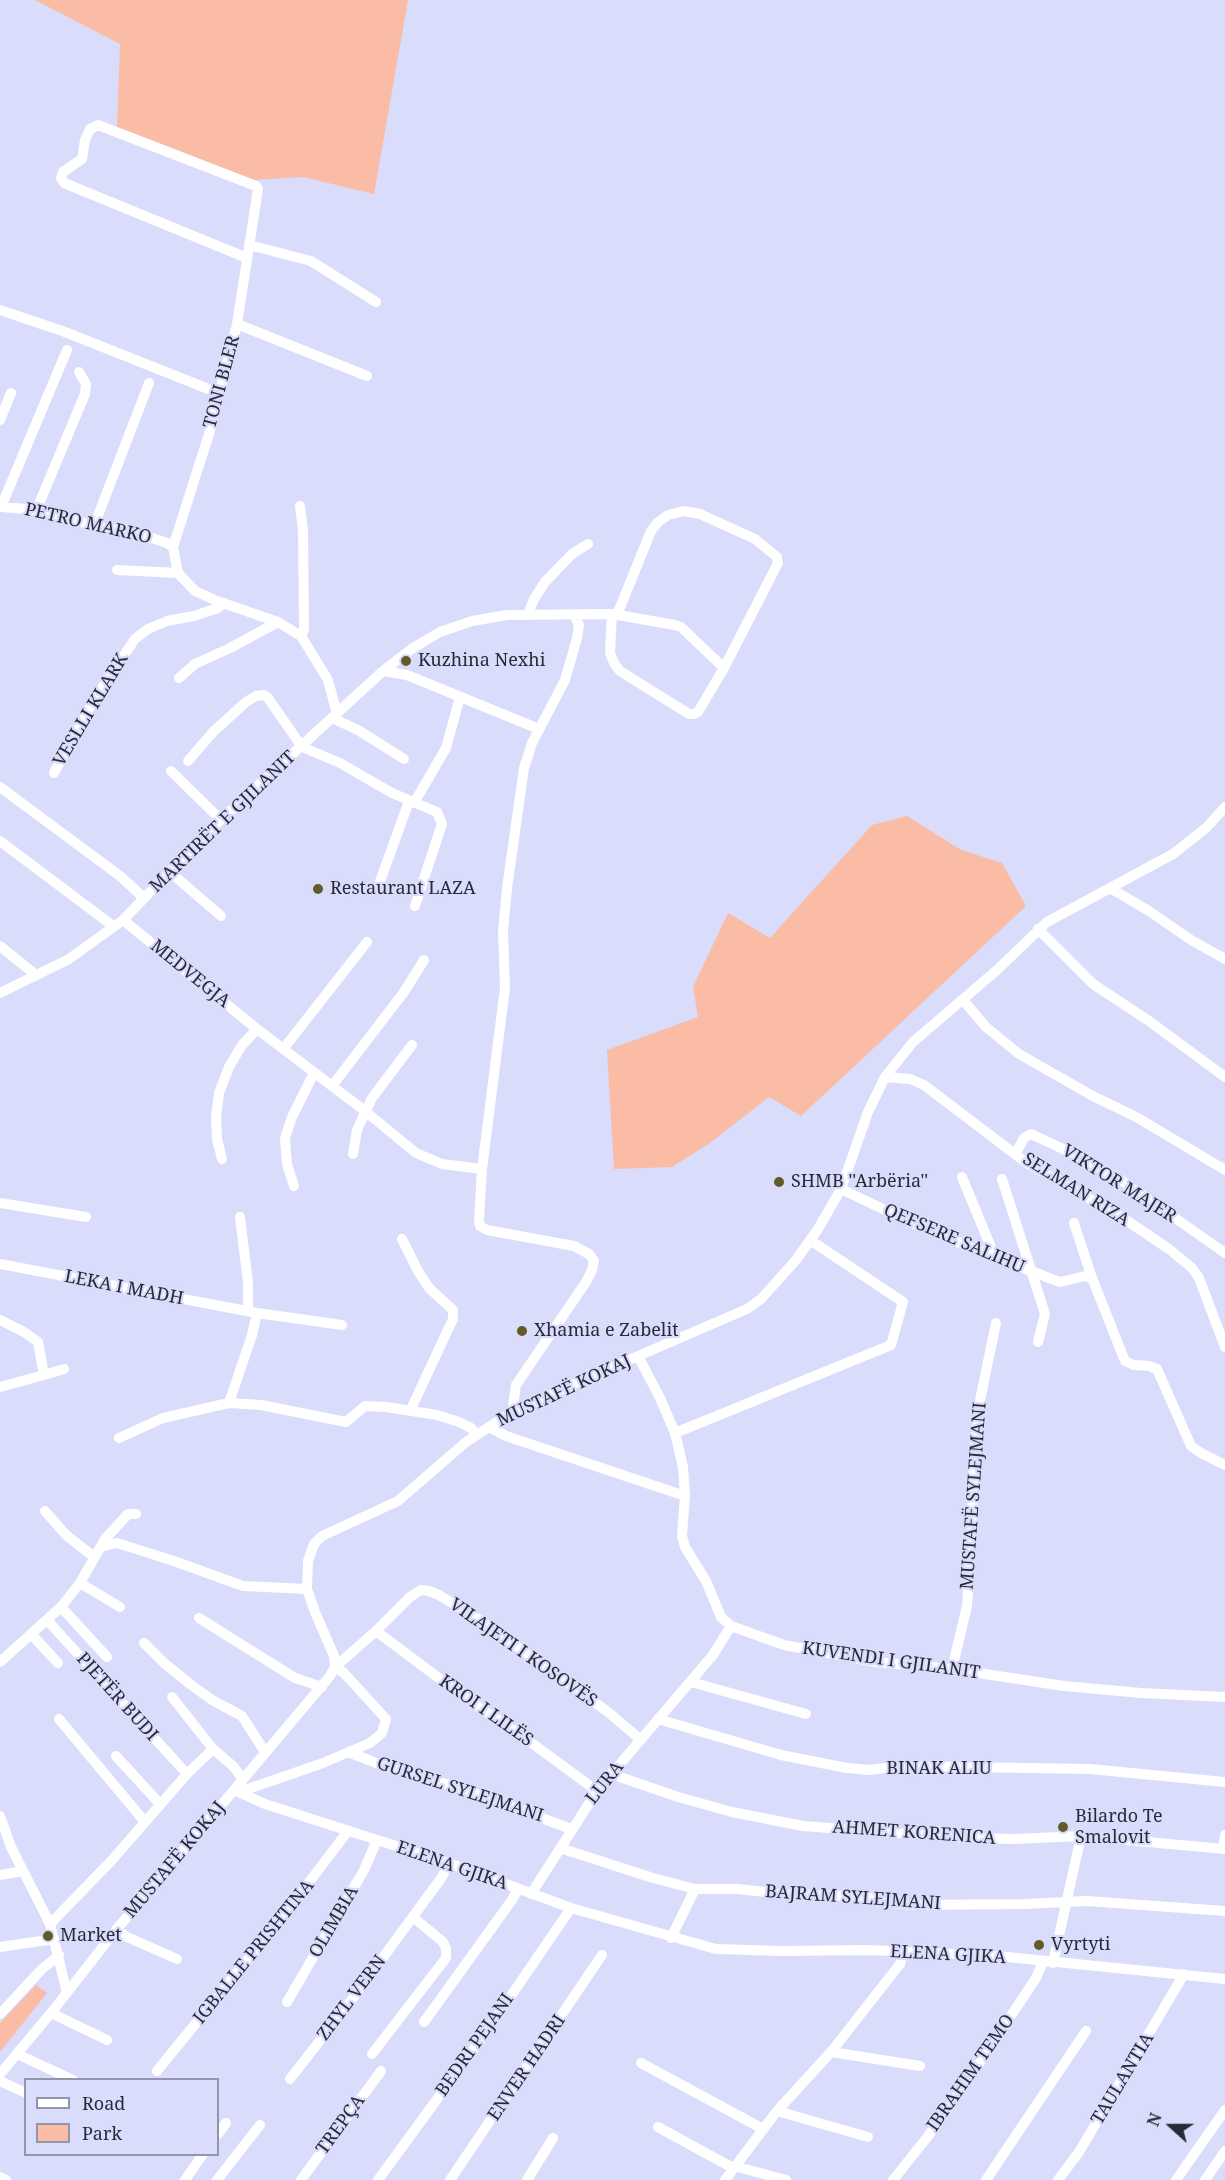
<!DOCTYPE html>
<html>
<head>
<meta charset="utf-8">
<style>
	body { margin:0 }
	#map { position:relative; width:1225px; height:2180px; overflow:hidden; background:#d9dcfa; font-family:"Noto Serif",serif }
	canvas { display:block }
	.legend { position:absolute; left:24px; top:2078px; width:195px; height:78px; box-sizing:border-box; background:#d9dcfa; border:2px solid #9395ac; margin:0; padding:8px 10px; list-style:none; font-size:18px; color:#292a38 }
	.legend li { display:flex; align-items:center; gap:12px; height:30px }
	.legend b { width:30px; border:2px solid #9395ac }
	.north { position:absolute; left:1141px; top:2096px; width:60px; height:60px; -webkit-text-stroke:4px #d9dcfa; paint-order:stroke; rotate:291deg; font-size:16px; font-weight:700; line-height:24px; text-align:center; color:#292a38 }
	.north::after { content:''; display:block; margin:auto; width:21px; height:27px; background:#292a38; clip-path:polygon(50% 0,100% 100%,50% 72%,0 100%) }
</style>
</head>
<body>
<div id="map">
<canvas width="1225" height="2180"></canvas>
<ul class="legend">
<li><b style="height:8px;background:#fff"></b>Road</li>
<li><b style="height:16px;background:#fabca5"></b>Park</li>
</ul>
<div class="north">N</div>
</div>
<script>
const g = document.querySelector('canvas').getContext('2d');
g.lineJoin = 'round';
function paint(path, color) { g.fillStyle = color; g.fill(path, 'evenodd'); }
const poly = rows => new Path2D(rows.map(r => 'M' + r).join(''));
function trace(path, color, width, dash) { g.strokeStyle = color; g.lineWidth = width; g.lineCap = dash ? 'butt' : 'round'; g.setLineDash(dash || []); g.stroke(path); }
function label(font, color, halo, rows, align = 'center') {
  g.font = font + ' "Noto Serif",serif'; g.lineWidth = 4.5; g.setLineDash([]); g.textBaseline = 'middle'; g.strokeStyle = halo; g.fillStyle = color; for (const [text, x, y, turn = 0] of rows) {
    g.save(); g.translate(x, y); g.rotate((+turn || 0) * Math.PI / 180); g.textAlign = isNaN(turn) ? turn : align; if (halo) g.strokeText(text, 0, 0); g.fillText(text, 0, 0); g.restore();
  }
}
paint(poly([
	[35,0,408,0,374,194,303,177,254,180,117,127,120,44],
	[907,816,961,850,1002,863,1026,906,801,1116,769,1097,710,1143,672,1167,614,1169,607,1050,698,1017,693,987,728,913,770,938,872,825],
	[36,1985,47,1993,0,2052,0,2023]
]), '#fabca5');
trace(poly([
	[249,245,311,261,376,302],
	[0,310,65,332,221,394],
	[237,324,258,189,256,186,98,125,90,129,85,140,82,159,63,172,61,178,64,183,247,258],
	[0,420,11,393],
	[300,506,303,531,304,630,301,636],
	[0,507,27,509,57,515,102,528,137,533,167,543,173,547],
	[1,507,67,350],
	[36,511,85,394,86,384,79,372],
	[94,526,149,383],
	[117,570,178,573],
	[528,614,534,599,545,582,572,554,588,544],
	[612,614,610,653,614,663,620,671,689,714,694,714,698,712,724,668,778,563,777,557,755,539,700,514,684,511,668,515,658,522,651,531,617,615],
	[383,671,407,675,539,729],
	[179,678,195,664,230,648,278,622],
	[337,714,328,680,301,636,278,622,217,601,195,591,178,573,173,547,209,434,237,324,367,376],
	[332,718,358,730,404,759],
	[188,761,213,732,246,702,256,696,264,695,268,698,302,747,340,763,392,793,437,812,442,824,415,906],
	[171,771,221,820],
	[54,773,95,698,135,639,148,629,167,621,194,616,218,608,224,603],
	[0,787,120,876,144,898],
	[414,803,446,748,460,697],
	[0,841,113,926],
	[170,872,221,916],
	[378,887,409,801],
	[1110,888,1149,911,1191,940,1225,959],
	[123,920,257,1029,365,1111,416,1153,442,1164,482,1169],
	[1038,929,1093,984,1149,1021,1225,1077],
	[0,946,36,975],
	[0,993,69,959,123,920,215,825,383,671,413,648,440,632,472,621,507,615,612,614,675,625,681,627,724,668],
	[963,1000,986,1027,1019,1054,1091,1095,1138,1118,1225,1170],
	[284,1048,367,942],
	[885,1077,910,1079,924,1085,1028,1164,1120,1216,1169,1249,1192,1268,1199,1278,1225,1347],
	[332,1086,404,992,424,960],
	[1016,1153,1024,1138,1031,1134,1078,1156,1118,1178,1225,1253],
	[353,1154,357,1130,372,1098,412,1045],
	[222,1159,217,1139,216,1117,219,1093,229,1067,242,1045,257,1029],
	[962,1177,995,1257],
	[1002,1179,1045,1314,1038,1342],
	[294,1186,287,1164,285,1138,292,1117,314,1073],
	[841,1189,925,1229,1049,1278,1060,1282,1085,1276,1092,1278,1125,1361,1134,1365,1149,1366,1157,1369,1191,1446,1201,1453,1225,1465],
	[0,1203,86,1217],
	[240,1217,248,1283,248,1311],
	[1074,1223,1092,1278],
	[402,1239,418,1271,429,1288,453,1310,453,1319,410,1411],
	[0,1264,257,1313,252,1335,229,1403,163,1418,119,1438],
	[257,1313,342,1325],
	[0,1320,24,1332,38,1342,44,1375,0,1387],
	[638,1356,660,1398,675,1433,683,1467,685,1496,682,1536,685,1547,706,1581,721,1617,731,1626,784,1645,876,1662,952,1669,1064,1686,1141,1693,1225,1697],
	[44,1375,64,1369],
	[229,1403,261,1405,346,1422,365,1406,386,1407,437,1415,459,1422,471,1428,477,1435],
	[512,1412,516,1385,586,1282,592,1270,594,1261,589,1254,574,1246,487,1230,480,1226,479,1220,482,1169,505,988,503,931,507,888,524,768,532,743,565,680,577,638,579,625,574,615],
	[489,1427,506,1436,685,1496],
	[675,1433,891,1345,903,1302,810,1240],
	[45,1511,66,1535,94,1557],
	[101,1547,117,1543,171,1560,243,1586,307,1589],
	[80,1583,120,1607],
	[61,1607,107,1657],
	[199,1618,295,1678,322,1687],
	[47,1620,187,1774],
	[376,1631,468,1700,522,1736,597,1791],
	[32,1635,58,1663],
	[144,1643,164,1663,190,1684,212,1700,242,1716,265,1752],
	[0,1662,61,1607,80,1583,105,1539,128,1514,136,1514],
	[952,1669,967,1606,972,1535,973,1468,978,1410,996,1323],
	[691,1682,806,1714],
	[172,1697,213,1749,233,1766,243,1779],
	[59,1719,145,1822],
	[658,1719,781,1755,847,1768,869,1770,901,1766,1090,1769,1225,1782],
	[348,1752,384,1766,470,1791,571,1829],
	[116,1756,160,1804],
	[612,1772,620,1777,678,1797,732,1812,803,1826,963,1838,1014,1839,1081,1836,1225,1849],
	[234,1790,265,1804,449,1863,571,1908,716,1949,781,1951,869,1950,997,1956,1225,1979],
	[234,1790,248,1789,323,1763,370,1743,382,1733,386,1719,344,1673,335,1667,376,1631,410,1597,421,1590,429,1591,439,1595,484,1623,608,1712,641,1740],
	[0,1816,11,1847,50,1924,67,1993],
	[560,1848,653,1878,695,1889,737,1889,794,1895,864,1896,890,1903,913,1905,1025,1904,1087,1901,1225,1911],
	[1223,1849,1225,1835],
	[0,1875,23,1871],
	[531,1894,597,1791,713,1655,731,1626],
	[50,1924,112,1860,187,1774,213,1749],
	[116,1930,127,1937,177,1959],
	[671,1938,695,1889],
	[0,1947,54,1939],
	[1053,1963,1081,1836],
	[287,2002,364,1870,377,1840],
	[51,2013,107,2040],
	[0,2014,42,1969,59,1955],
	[424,2022,512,1900,518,1889],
	[831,2052,920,2066],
	[17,2054,73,2080],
	[372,2054,446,1958,446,1949,443,1942,413,1917],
	[641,2063,763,2129],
	[157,2071,284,1915,348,1831],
	[0,2074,51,2013,116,1930,330,1676,335,1667,334,1656,315,1612,307,1589,308,1561,314,1544,322,1536,398,1501,466,1442,512,1412,608,1369,747,1309,761,1299,796,1260,818,1229,841,1189,868,1112,885,1077,913,1042,997,970,1047,922,1173,854,1206,828,1225,807],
	[290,2079,357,1993,442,1877,449,1863],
	[0,2081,26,2093],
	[777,2111,868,2137],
	[658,2127,733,2168],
	[218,2134,226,2123],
	[734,2166,786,2180],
	[0,2177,6,2180],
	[185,2180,203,2154],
	[217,2180,260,2125],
	[301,2180,381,2071],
	[378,2180,487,2031,571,1908],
	[450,2180,602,1955],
	[527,2180,553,2138],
	[725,2180,777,2111,831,2052,900,1964,903,1953],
	[893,2180,929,2135,969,2079,1036,1978,1043,1962],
	[986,2180,1086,2031],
	[1058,2180,1079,2152,1184,1974],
	[1176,2180,1225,2110],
	[1205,2180,1225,2151]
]), '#fff', 10);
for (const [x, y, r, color] of [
	[406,661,6,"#625b27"],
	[318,889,6,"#625b27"],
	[779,1182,6,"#625b27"],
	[522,1331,6,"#625b27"],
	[1063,1827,6,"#625b27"],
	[48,1936,6,"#625b27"],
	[1039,1945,6,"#625b27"]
]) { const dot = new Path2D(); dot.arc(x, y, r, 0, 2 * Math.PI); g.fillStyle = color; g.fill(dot); trace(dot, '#d9dcfa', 2); }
label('18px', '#292a38', '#d9dcfa', [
	["TONI BLER",222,382,-75],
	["PETRO MARKO",88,524,13],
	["VESLLI KLARK",91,710,-59],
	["MARTIRËT E GJILANIT",223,822,-44],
	["MEDVEGJA",190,974,39],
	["VIKTOR MAJER",1119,1184,32],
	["SELMAN RIZA",1076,1190,32],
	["QEFSERE SALIHU",954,1239,23],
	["LEKA I MADH",124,1288,11],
	["MUSTAFË KOKAJ",564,1391,-25],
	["MUSTAFË SYLEJMANI",974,1496,-86],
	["VILAJETI I KOSOVËS",523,1653,35],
	["KUVENDI I GJILANIT",891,1661,8],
	["PJETËR BUDI",117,1697,48],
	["KROI I LILËS",486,1711,35],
	["BINAK ALIU",939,1769],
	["LURA",605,1783,-52],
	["GURSEL SYLEJMANI",460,1790,18],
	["AHMET KORENICA",914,1833,4],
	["MUSTAFË KOKAJ",175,1860,-50],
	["ELENA GJIKA",452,1866,19],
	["BAJRAM SYLEJMANI",853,1898,4],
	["OLIMBIA",334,1922,-60],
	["IGBALLE PRISHTINA",254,1952,-51],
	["ELENA GJIKA",948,1955,3],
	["ZHYL VERN",352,1998,-53],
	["BEDRI PEJANI",475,2045,-55],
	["ENVER HADRI",527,2068,-56],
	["IBRAHIM TEMO",971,2073,-55],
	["TAULANTIA",1123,2079,-59],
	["TREPÇA",341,2125,-54]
]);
label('18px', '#292a38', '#d9dcfa', [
	["Kuzhina Nexhi",418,661],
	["Restaurant LAZA",330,889],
	["SHMB ''Arbëria''",791,1182],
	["Xhamia e Zabelit",534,1331],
	["Bilardo Te",1075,1817],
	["Smalovit",1075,1838],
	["Market",60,1936],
	["Vyrtyti",1051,1945]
], 'left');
</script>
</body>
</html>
